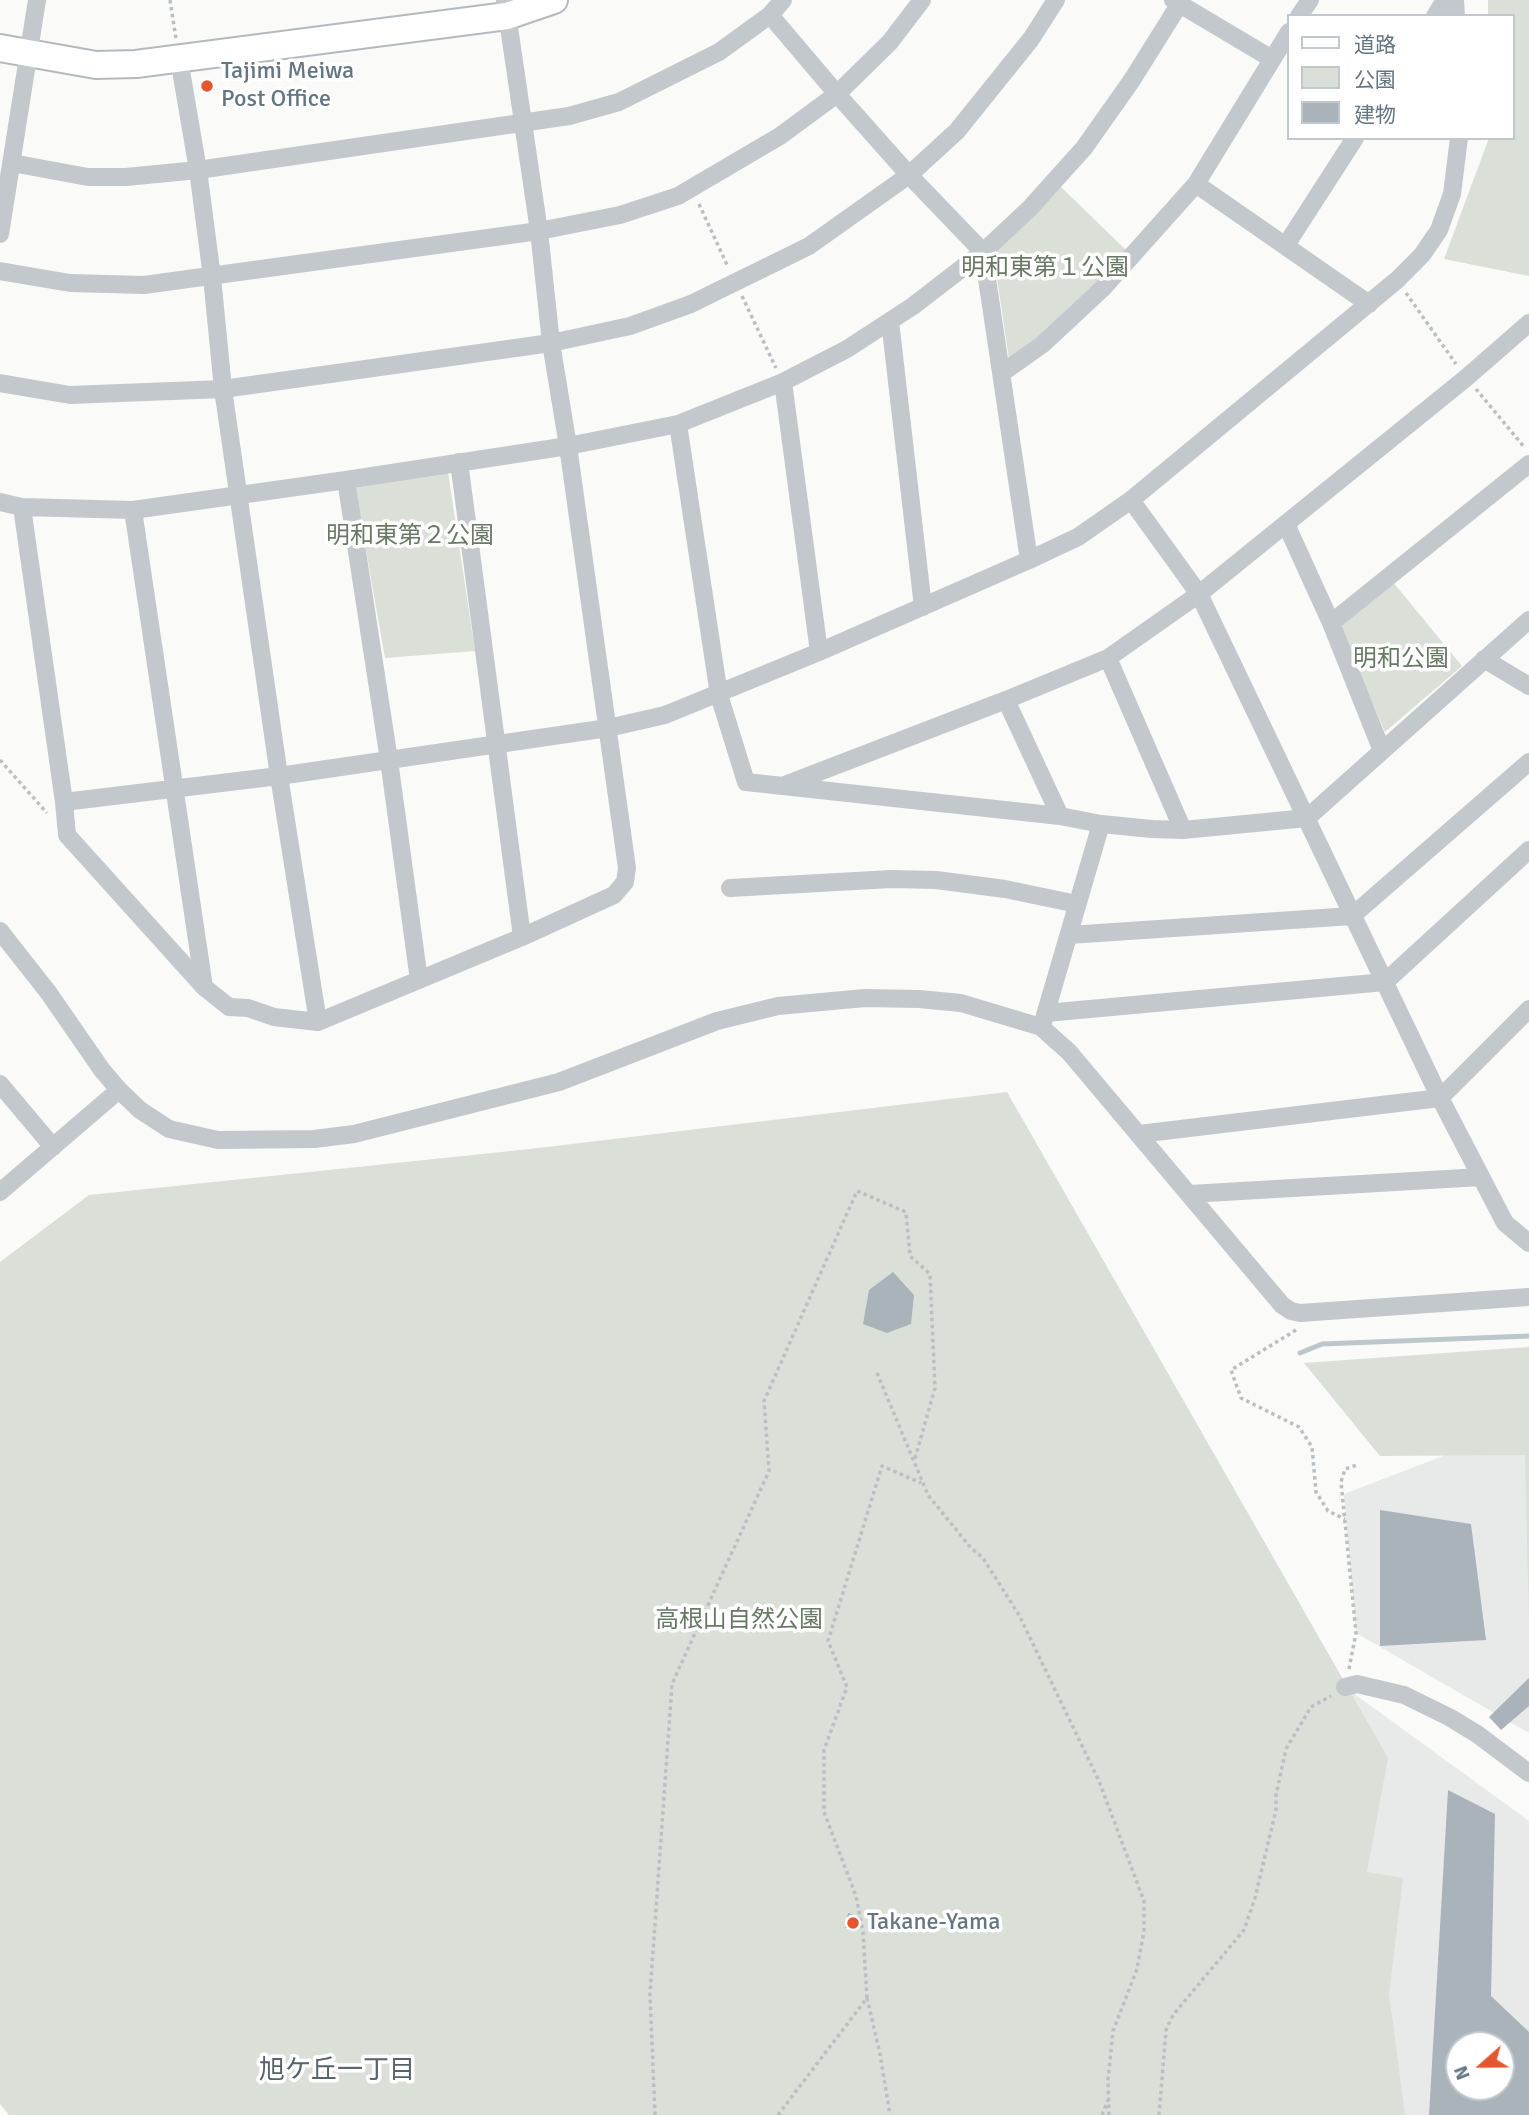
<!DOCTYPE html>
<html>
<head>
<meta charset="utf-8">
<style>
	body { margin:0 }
	#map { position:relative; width:1529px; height:2115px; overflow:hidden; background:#fafaf8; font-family:Signika,"Noto Sans JP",sans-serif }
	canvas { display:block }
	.legend { position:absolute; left:1287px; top:14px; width:228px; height:126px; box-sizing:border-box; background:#fff; border:2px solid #c1c8cd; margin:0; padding:9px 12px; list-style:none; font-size:21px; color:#657683 }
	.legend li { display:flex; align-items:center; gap:14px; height:35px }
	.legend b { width:35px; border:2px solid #c1c8cd }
	.north { position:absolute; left:1445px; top:2031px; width:70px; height:70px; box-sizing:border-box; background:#fff; border:2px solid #c1c8cd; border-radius:50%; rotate:249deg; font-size:19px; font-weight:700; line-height:28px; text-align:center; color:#657683 }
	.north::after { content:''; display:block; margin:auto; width:24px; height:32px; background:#e4572e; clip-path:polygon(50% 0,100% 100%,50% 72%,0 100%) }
</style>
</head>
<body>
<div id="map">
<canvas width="1529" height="2115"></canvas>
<ul class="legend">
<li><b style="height:9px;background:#fff"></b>道路</li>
<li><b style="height:19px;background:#dadfd7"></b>公園</li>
<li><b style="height:19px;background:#aab3b9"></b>建物</li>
</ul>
<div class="north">N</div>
</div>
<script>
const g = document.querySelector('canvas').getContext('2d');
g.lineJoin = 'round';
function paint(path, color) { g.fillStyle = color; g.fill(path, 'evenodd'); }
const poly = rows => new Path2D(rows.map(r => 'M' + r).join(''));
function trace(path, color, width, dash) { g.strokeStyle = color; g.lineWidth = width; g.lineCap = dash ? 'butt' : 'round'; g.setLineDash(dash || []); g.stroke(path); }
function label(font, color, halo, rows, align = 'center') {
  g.font = font + ' Signika,"Noto Sans JP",sans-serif'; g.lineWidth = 7; g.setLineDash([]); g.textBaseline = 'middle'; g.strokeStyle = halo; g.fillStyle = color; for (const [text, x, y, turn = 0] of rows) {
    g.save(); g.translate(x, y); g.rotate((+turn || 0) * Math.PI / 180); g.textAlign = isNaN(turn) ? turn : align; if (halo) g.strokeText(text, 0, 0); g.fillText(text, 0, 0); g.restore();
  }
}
paint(poly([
	[1529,1423,1529,1733,1356,1633,1344,1494],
	[1345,1687,1529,1821,1529,2115,1383,2115],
	[1459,2045,1501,2045,1501,2087,1459,2087]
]), '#e8e9e9');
paint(poly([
	[1488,0,1529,0,1529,276,1444,259,1489,138,1513,138,1513,16,1488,16],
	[1061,187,1127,251,1064,319,1009,359,993,252],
	[448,472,475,651,385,658,355,488],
	[1392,581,1462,666,1385,732,1338,623],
	[1007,1092,1388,1758,1367,1872,1403,1878,1389,1994,1405,2115,9,2115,0,2104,0,1262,89,1195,530,1149],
	[1529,1347,1529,1620,1525,1455,1380,1456,1304,1363]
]), '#dadfd7');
trace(poly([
	[1300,1353,1322,1344,1529,1336]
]), '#bbc7cb', 5);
paint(poly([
	[893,1272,914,1295,911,1324,887,1333,863,1324,869,1290],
	[1380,1510,1471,1524,1486,1640,1380,1646],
	[1529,1678,1529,1706,1501,1730,1489,1717],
	[1448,1790,1495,1814,1491,1996,1529,2032,1529,2115,1429,2115],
	[1459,2045,1501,2045,1501,2087,1459,2087],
	[848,1913,860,1917,856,1927,845,1928]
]), '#aab3b9');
const secondary = poly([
	[0,48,96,65,136,64,507,16,554,0]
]);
trace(secondary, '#b3babf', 30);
trace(poly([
	[170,0,176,39],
	[699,204,728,267],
	[1406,293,1456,364],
	[742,296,776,368],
	[1476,389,1525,448],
	[0,760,47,813],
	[1296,1330,1231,1370,1241,1398,1299,1427,1312,1447,1316,1492,1328,1511,1345,1519],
	[877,1373,928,1495,971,1548,983,1558,1019,1615,1099,1781,1144,1901,1144,1931,1137,1969,1113,2031,1108,2080,1109,2115],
	[1349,1669,1356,1633,1341,1482,1345,1469,1357,1465],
	[867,1998,880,2054,890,2115],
	[655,2115,650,1994,672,1684,769,1471,764,1401,857,1191,906,1212,910,1256,930,1274,935,1388,914,1462],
	[778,2115,867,1998,863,1932,856,1896,824,1812,824,1750,847,1687,828,1641,882,1466,921,1483],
	[1102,2115,1108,2100],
	[1159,2115,1166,2030,1173,2015,1244,1930,1255,1898,1276,1810,1276,1795,1286,1749,1311,1707,1331,1696]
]), '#bbbfc2', 3.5, [3.5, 3.5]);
trace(poly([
	[1173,0,1272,59],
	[1455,0,1456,16],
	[770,15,837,94,909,175,983,252,1029,560],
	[1299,16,1310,0],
	[1435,16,1445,0],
	[179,59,198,170,212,277,223,389,279,776,318,1022],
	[12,163,88,177,126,177,198,170,569,116,619,102,719,52,770,15,783,0],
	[1196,184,1369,304],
	[0,234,37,0],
	[1286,245,1355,138],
	[0,271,70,283,144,285,539,231,620,215,678,196,780,136,837,94,890,42,922,0],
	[890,321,923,607],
	[1002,373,1043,344,1103,288,1196,184,1289,32],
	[783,382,819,652],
	[0,383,70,395,223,389,551,343,630,326,691,304,809,246,909,175,957,131,1031,39,1056,0],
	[678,424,719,695,746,782,1060,816,1101,824,1152,829,1183,830,1307,818,1529,620],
	[459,462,522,937],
	[346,480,389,760,419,980],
	[1131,500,1199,594,1440,1098,1505,1223,1529,1243],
	[0,502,22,507,133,510,346,480,568,446,678,424,783,382,847,349,913,306,983,252,1030,208,1084,148,1132,80,1182,0],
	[22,507,64,802,67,835,204,987,229,1007,248,1008,274,1017,318,1022,522,937,614,895,625,882,627,868,568,446,551,343,539,231,505,0],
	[133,510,204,987],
	[1286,524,1331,623,1382,751],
	[1331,623,1529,464],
	[1108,658,1183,830],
	[1484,659,1529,686],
	[1006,700,1060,816],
	[785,785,1006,700,1108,658,1199,594,1466,378,1529,323],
	[64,802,279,776,608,728,665,715,819,652,1029,560,1078,537,1131,500,1397,280,1422,255,1439,230,1452,194,1459,138],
	[730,888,891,879,936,880,1005,889,1077,904],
	[0,931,48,992,102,1070,119,1090,140,1110,169,1129,218,1140,314,1139,354,1134,559,1082,717,1021,778,1006,865,998,919,999,961,1003,1041,1027,1069,1052,1282,1305,1291,1311,1300,1313,1529,1297],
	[1069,935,1352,916,1529,762],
	[1046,1013,1385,982,1529,850],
	[1043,1022,1101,824],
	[0,1084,53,1147],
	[1139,1134,1440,1098,1529,1009],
	[0,1192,119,1090],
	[1190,1194,1481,1177],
	[1345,1687,1357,1684,1404,1695,1449,1717,1477,1734,1529,1773]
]), '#c3c8cc', 18);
trace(secondary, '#fff', 26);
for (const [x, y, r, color] of [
	[207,86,7,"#e4572e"],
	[853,1923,7,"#e4572e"]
]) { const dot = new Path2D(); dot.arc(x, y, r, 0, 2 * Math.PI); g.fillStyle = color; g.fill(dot); trace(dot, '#fff', 2.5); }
label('24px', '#657683', '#fff', [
	["Tajimi Meiwa",221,72],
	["Post Office",221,100],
	["Takane-Yama",867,1923]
], 'left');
label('24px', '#687a64', '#fff', [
	["明和東第１公園",1045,269],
	["明和東第２公園",410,537],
	["明和公園",1401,660],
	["高根山自然公園",739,1621]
]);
label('26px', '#57646e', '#fff', [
	["旭ケ丘一丁目",337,2071]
]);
</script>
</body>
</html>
